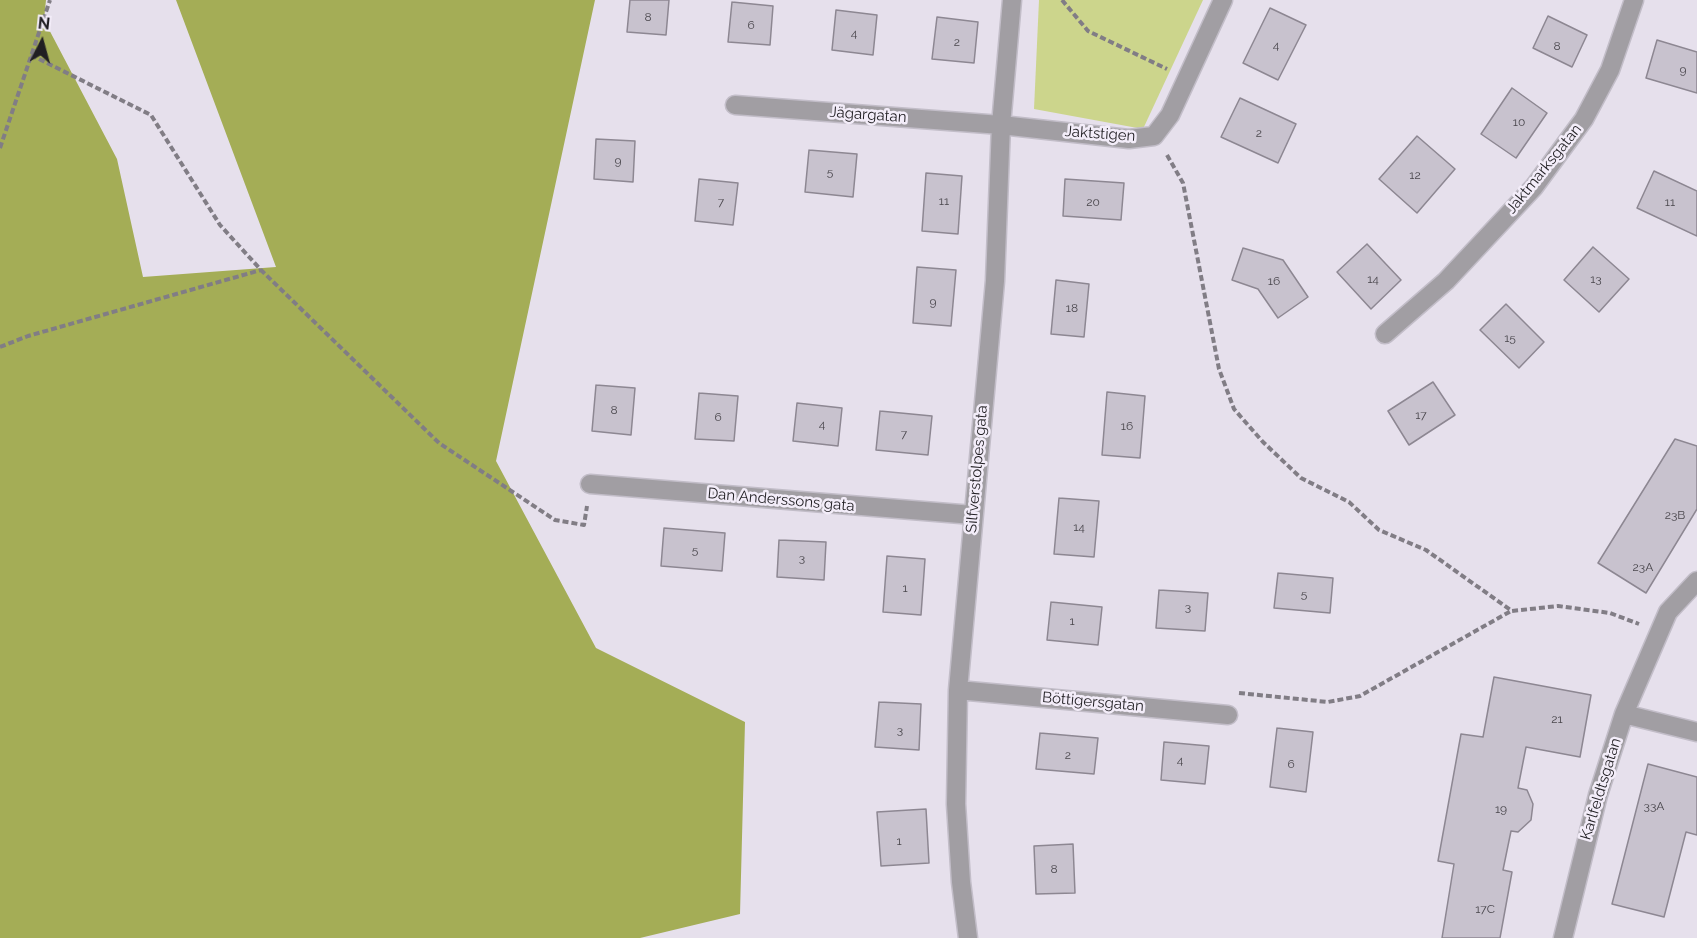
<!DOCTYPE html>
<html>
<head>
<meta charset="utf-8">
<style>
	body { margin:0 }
	#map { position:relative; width:1697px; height:938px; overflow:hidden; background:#e6e0ec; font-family:Raleway,sans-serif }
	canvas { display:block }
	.north { position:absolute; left:12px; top:12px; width:60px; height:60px; -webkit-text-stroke:4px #f3edf9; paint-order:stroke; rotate:6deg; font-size:16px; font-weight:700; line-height:24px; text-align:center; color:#201e22 }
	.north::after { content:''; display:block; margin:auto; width:21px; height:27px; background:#201e22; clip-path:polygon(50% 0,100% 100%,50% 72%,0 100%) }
</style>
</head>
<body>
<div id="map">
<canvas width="1697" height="938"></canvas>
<div class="north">N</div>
</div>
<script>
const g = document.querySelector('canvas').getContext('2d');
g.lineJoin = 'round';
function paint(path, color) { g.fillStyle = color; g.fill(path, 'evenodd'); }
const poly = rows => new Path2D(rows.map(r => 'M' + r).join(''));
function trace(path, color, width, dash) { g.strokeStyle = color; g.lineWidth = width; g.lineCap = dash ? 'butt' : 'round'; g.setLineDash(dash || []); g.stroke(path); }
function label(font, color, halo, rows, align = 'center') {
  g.font = font + ' Raleway,sans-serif'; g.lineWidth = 5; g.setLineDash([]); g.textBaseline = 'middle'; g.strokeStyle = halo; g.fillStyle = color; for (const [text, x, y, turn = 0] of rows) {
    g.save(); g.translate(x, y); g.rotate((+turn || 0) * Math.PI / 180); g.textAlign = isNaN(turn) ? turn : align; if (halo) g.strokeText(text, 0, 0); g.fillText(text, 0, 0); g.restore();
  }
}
paint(poly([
	[1039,0,1203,0,1143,129,1034,109]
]), '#ccd58c');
paint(poly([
	[0,0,46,0,44,20,117,159,143,277,276,267,176,0,595,0,496,461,596,648,745,722,740,914,640,938,0,938]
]), '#a4ad56');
const building = poly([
	[630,0,669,0,666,35,627,32,630,0],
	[732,2,773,6,770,45,728,42,732,2],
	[1270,8,1306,25,1278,80,1243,63,1270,8],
	[836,10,877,15,873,55,832,50,836,10],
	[1548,16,1587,35,1572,67,1533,48,1548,16],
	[937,17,978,22,974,63,932,59,937,17],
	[1657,40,1697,52,1697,93,1646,78,1657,40],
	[1512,88,1547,113,1516,158,1481,134,1512,88],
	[1240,98,1296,124,1278,163,1221,137,1240,98],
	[1417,136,1455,169,1417,213,1379,179,1417,136],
	[596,139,635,141,633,182,594,179,596,139],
	[809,150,857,154,853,197,805,192,809,150],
	[1654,171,1697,191,1697,236,1637,208,1654,171],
	[926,173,962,176,958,234,922,231,926,173],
	[699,179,738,183,733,225,695,221,699,179],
	[1065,179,1124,183,1121,220,1063,216,1065,179],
	[1367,244,1401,280,1371,309,1337,272,1367,244],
	[1593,247,1629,279,1599,312,1564,280,1593,247],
	[1243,248,1283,260,1308,297,1278,318,1258,289,1232,280,1243,248],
	[917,267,956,270,951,326,913,323,917,267],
	[1056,280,1089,284,1084,337,1051,334,1056,280],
	[1506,304,1544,342,1519,368,1480,330,1506,304],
	[1433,382,1455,415,1409,445,1388,411,1433,382],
	[596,385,635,388,631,435,592,431,596,385],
	[1107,392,1145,396,1140,458,1102,455,1107,392],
	[699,393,738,396,734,441,695,439,699,393],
	[797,403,842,408,838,446,793,441,797,403],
	[880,411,932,416,928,455,876,450,880,411],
	[1675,439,1697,446,1697,509,1646,593,1598,563,1675,439],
	[1059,498,1099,501,1094,557,1054,554,1059,498],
	[664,528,725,533,722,571,661,566,664,528],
	[779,540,826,542,824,580,777,577,779,540],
	[887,556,925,559,921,615,883,612,887,556],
	[1278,573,1333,578,1330,613,1274,608,1278,573],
	[1159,590,1208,593,1205,631,1156,628,1159,590],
	[1051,602,1102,607,1098,645,1047,640,1051,602],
	[1494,677,1591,695,1580,757,1526,747,1518,788,1527,790,1533,804,1531,820,1518,832,1511,831,1503,870,1512,872,1500,938,1442,938,1454,864,1438,861,1461,734,1483,737,1494,677],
	[879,702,921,704,919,750,875,747,879,702],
	[1277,728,1313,732,1306,792,1270,787,1277,728],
	[1040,733,1098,738,1094,774,1036,769,1040,733],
	[1164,742,1209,746,1205,784,1161,780,1164,742],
	[1648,764,1697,777,1697,835,1686,832,1664,917,1612,904,1648,764],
	[926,809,929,863,881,866,877,812,926,809],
	[1073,844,1075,893,1036,894,1034,846,1073,844]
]);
paint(building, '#c8c2ce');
trace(building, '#8d8792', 1.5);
const minor = poly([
	[735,105,1001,125,1129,139,1154,136,1170,115,1223,0],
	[1385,334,1446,281,1534,187,1584,119,1610,70,1634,0],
	[590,484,973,515],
	[958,690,1228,715],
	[1624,714,1668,612,1697,581],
	[968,938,961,882,956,804,958,690,995,281,1001,125,1012,0],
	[1563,938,1598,795,1624,714,1697,732]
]);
trace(minor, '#c2bdc8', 21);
trace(poly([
	[1062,0,1088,31,1167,69],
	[31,55,151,115,220,225,261,270,439,443,555,520,584,525,587,506],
	[0,148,50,0],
	[1167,155,1183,183,1219,369,1234,409,1263,442,1301,478,1349,502,1379,530,1426,550,1512,611,1558,606,1610,613,1639,624],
	[0,347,28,336,261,270],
	[1239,693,1328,702,1360,696,1511,611]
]), '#817d85', 4, [6, 3]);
trace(minor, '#a19ea3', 18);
label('12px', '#4a474d', null, [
	["8",648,17],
	["6",751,25],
	["4",854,33],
	["2",957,42],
	["4",1276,45],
	["8",1557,46],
	["9",1683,70],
	["10",1519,122],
	["2",1259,133],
	["9",618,161],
	["5",830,172],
	["12",1415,175],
	["11",944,201],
	["7",721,202],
	["20",1093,202],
	["11",1670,202],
	["14",1373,279],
	["13",1596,279],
	["16",1274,281],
	["9",933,302],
	["18",1072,308],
	["15",1510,338],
	["8",614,410],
	["17",1421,415],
	["6",718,417],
	["4",822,424],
	["16",1127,426],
	["7",904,434],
	["23B",1675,515],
	["14",1079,527],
	["5",695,550],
	["3",802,558],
	["23A",1643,567],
	["1",905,588],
	["5",1304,594],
	["3",1188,607],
	["1",1072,621],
	["21",1557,719],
	["3",900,730],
	["2",1068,755],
	["4",1180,760],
	["6",1291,764],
	["33A",1654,806],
	["19",1501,809],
	["1",899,841],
	["8",1054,869],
	["17C",1485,909]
]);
label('15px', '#201e22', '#f3edf9', [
	["Jägargatan",868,115,4],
	["Jaktstigen",1100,134,4],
	["Jaktmarksgatan",1544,169,-51],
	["Silfverstolpes gata",977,469,-85],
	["Dan Anderssons gata",781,500,5],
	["Böttigersgatan",1093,702,5],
	["Karlfeldtsgatan",1601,789,-73]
]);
</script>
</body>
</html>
